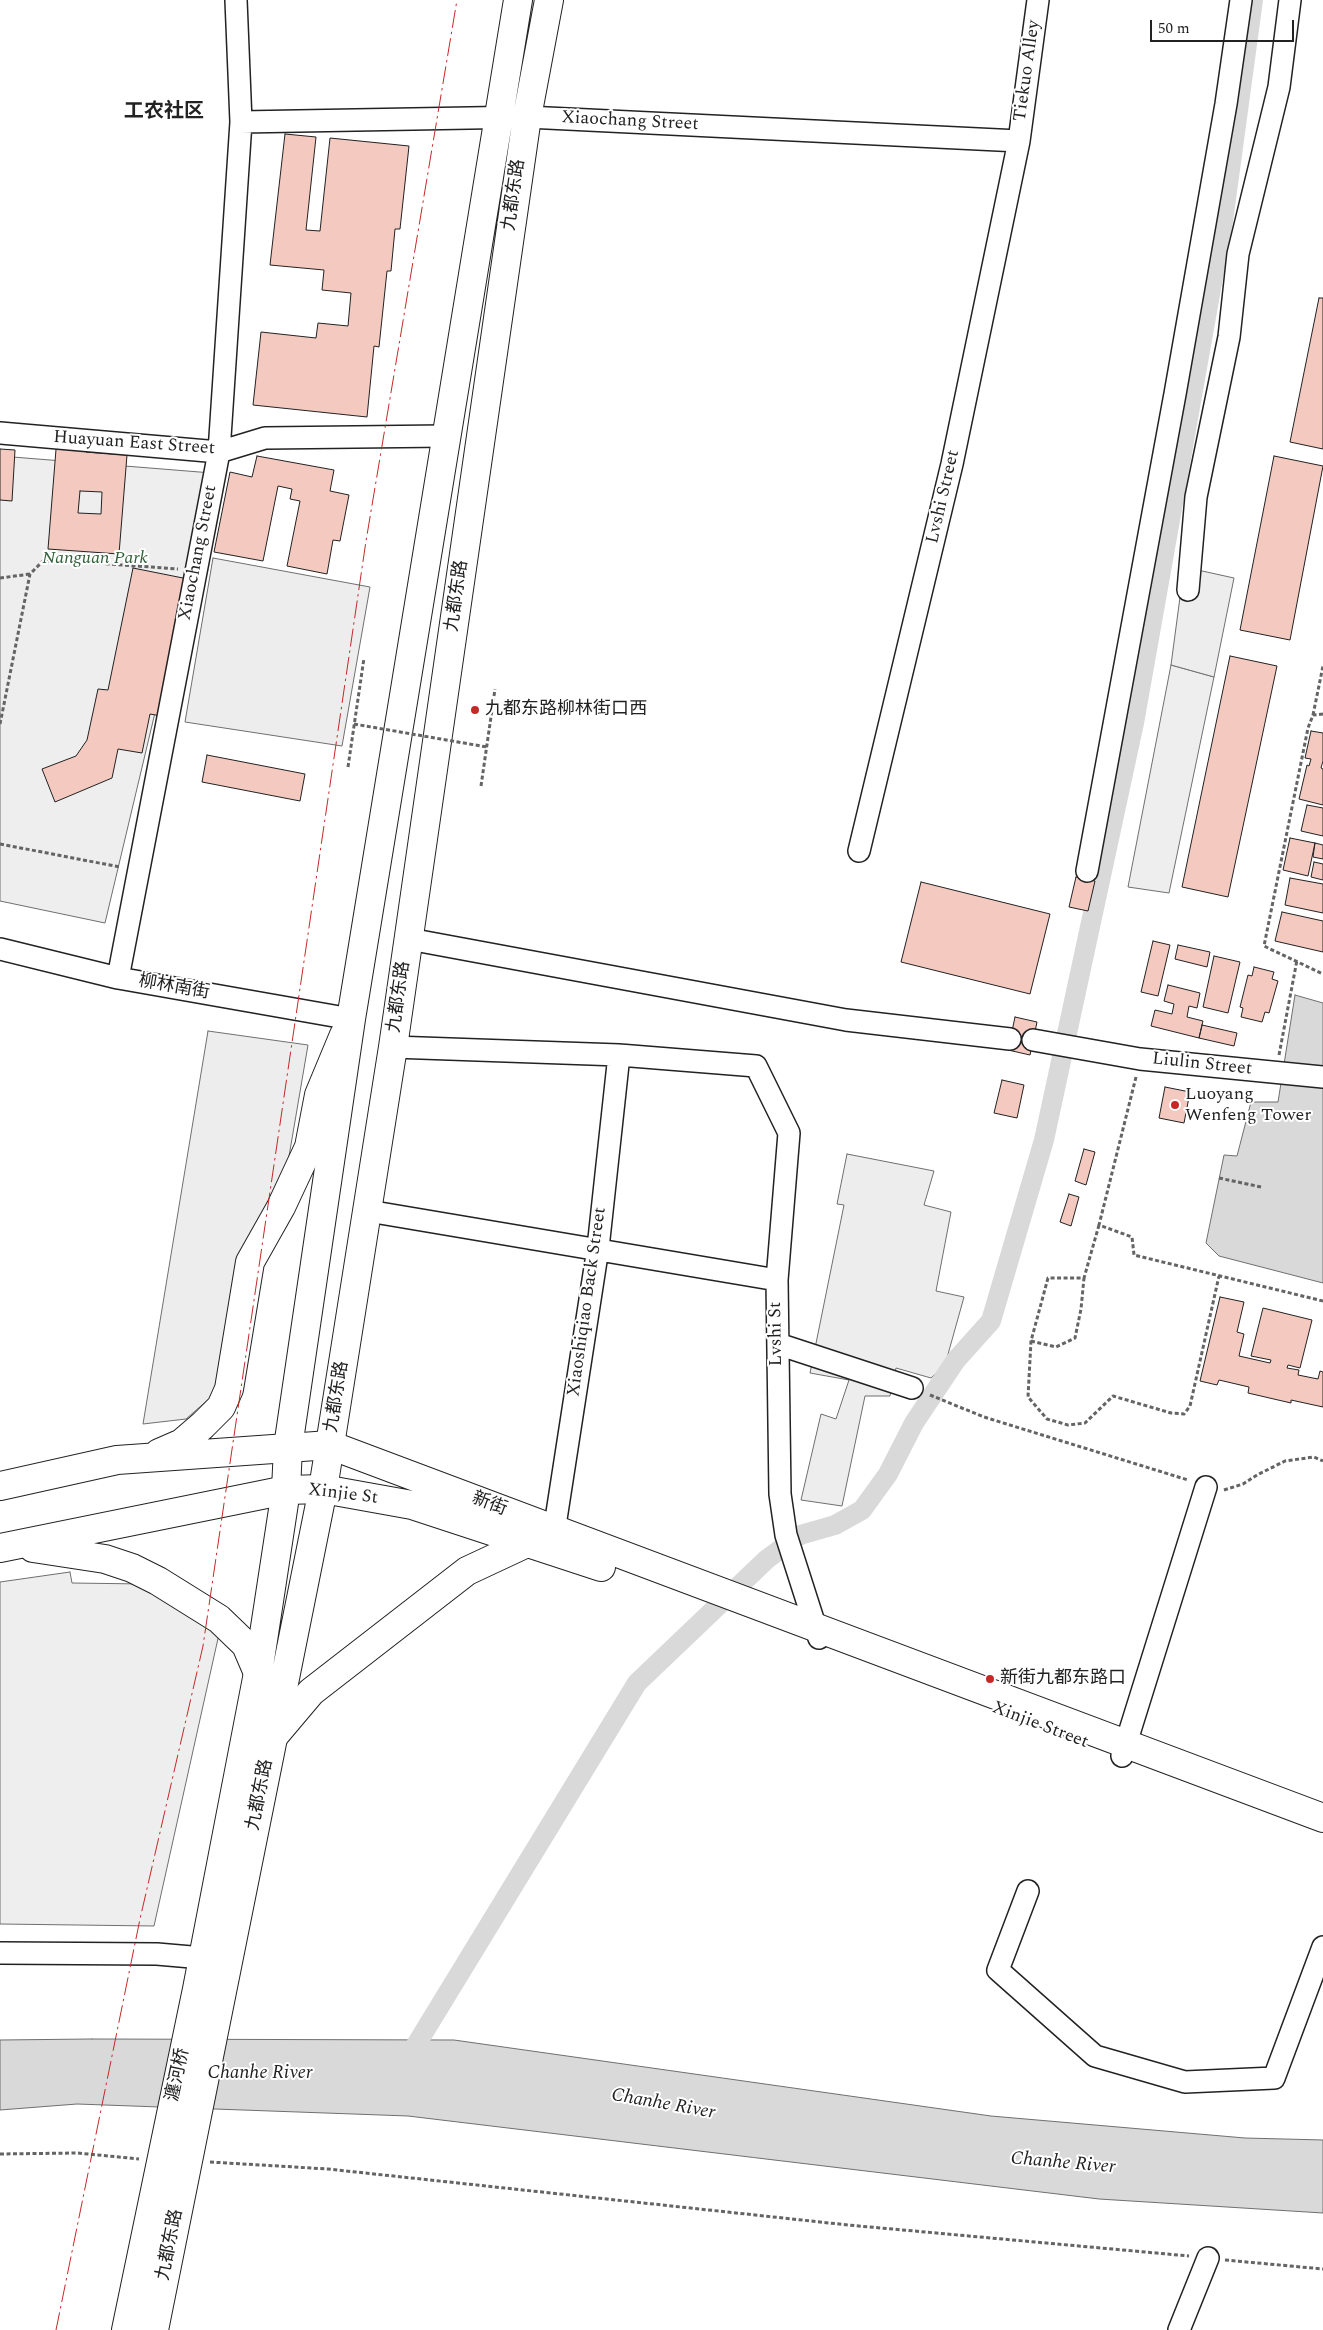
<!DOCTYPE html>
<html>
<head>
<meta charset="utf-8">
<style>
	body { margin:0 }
	#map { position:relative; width:1323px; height:2330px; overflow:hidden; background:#fff; font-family:Spectral,serif }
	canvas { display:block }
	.scale { position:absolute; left:1150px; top:20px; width:144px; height:22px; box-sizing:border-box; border:2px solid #222; border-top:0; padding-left:6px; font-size:15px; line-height:18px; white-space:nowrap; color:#222; -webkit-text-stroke:4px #fff; paint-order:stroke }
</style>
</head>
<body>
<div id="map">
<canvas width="1323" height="2330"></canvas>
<div class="scale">50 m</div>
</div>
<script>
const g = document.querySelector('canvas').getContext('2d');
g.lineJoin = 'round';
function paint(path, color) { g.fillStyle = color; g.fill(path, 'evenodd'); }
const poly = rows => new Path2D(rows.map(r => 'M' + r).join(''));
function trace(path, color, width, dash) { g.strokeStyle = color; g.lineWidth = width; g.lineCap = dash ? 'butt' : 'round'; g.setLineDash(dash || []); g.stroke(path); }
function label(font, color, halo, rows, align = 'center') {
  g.font = font + ' Spectral,"Noto Sans SC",serif'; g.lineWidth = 4; g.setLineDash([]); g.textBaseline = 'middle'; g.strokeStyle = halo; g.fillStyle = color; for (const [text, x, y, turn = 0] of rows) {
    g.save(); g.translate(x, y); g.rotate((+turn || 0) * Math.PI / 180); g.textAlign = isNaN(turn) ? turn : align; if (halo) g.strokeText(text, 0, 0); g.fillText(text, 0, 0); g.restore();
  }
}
const green = poly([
	[0,456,212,473,105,923,0,901,0,456],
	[1171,665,1214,677,1169,893,1128,887,1171,665],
	[70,1572,72,1583,144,1584,219,1634,154,1926,0,1924,0,1582,70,1572]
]);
paint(green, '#eee');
trace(green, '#6f6f6f', 1);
const parking = poly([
	[213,558,370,587,342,746,185,722,213,558],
	[1184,567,1234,578,1214,677,1171,665,1184,567],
	[208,1031,308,1045,287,1168,218,1391,186,1419,143,1424,208,1031],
	[847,1154,934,1171,924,1205,951,1212,936,1291,964,1297,945,1365,931,1378,896,1368,890,1396,865,1396,842,1506,801,1500,821,1414,836,1419,849,1380,810,1373,844,1205,837,1204,847,1154]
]);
paint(parking, '#ededed');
trace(parking, '#6f6f6f', 1);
const water = poly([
	[1295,995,1323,1003,1323,1283,1219,1256,1206,1243,1224,1155,1237,1156,1251,1102,1278,1102,1295,995],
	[92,2039,454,2040,991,2116,1245,2138,1323,2140,1323,2213,1099,2199,408,2116,77,2104,0,2110,0,2040,92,2039]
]);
paint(water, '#d9d9d9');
trace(water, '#6f6f6f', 1);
trace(poly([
	[405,2063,637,1683,767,1559,800,1535,835,1525,862,1510,888,1474,914,1423,956,1360,991,1321,1044,1140,1134,723,1223,221,1253,0]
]), '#d9d9d9', 20);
const building = poly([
	[285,134,316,137,306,230,320,231,330,138,409,146,400,229,395,229,391,271,387,271,379,347,374,346,367,417,253,405,261,332,316,338,318,323,348,326,351,293,322,290,324,270,270,265,285,134],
	[1319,298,1323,298,1323,449,1290,442,1319,298],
	[57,437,87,439,86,452,127,455,119,554,48,549,57,437],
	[80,491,102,492,101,514,78,513,80,491],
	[0,449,15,450,12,501,0,500,0,449],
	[257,456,334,470,330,491,349,495,340,541,333,540,327,574,287,566,300,501,290,499,292,489,278,486,263,561,214,552,230,472,252,477,257,456],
	[1274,456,1323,466,1290,640,1240,630,1274,456],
	[133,568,188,579,161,716,150,714,142,753,118,749,112,778,55,802,42,769,76,756,87,740,98,689,108,690,133,568],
	[1230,656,1277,666,1228,897,1182,887,1230,656],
	[1311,731,1323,733,1323,761,1321,768,1323,769,1323,805,1299,799,1307,765,1309,766,1311,759,1305,758,1311,731],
	[207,755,305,774,300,801,202,782,207,755],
	[1307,805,1323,808,1323,836,1301,831,1307,805],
	[1290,838,1315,843,1308,876,1283,870,1290,838],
	[1315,843,1323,845,1323,859,1313,857,1315,843],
	[1314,862,1323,864,1323,880,1311,877,1314,862],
	[1076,877,1095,881,1088,911,1069,907,1076,877],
	[1290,878,1323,884,1323,913,1285,905,1290,878],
	[921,882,1050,914,1030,994,901,962,921,882],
	[1282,912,1323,921,1323,952,1275,941,1282,912],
	[1153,941,1170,945,1158,996,1141,992,1153,941],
	[1178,945,1210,952,1207,967,1175,959,1178,945],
	[1214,956,1240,962,1228,1013,1203,1007,1214,956],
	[1254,967,1274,972,1272,979,1278,981,1269,1013,1265,1012,1262,1022,1241,1017,1243,1008,1240,1007,1248,975,1252,976,1254,967],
	[1168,985,1200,993,1197,1008,1189,1006,1187,1017,1203,1021,1199,1038,1151,1026,1155,1010,1172,1014,1174,1004,1164,1001,1168,985],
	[1015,1017,1037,1022,1030,1055,1008,1050,1015,1017],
	[1202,1025,1237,1033,1234,1046,1199,1038,1202,1025],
	[1002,1080,1024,1085,1017,1118,994,1113,1002,1080],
	[1165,1087,1190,1092,1184,1123,1159,1118,1165,1087],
	[1084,1149,1095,1152,1086,1185,1075,1181,1084,1149],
	[1069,1194,1079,1197,1071,1226,1060,1222,1069,1194],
	[1220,1297,1244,1302,1237,1332,1244,1334,1239,1356,1270,1363,1271,1360,1251,1356,1263,1308,1312,1320,1300,1368,1288,1365,1287,1368,1299,1370,1298,1375,1318,1379,1320,1371,1323,1372,1323,1407,1291,1400,1291,1403,1248,1393,1249,1387,1219,1380,1217,1385,1200,1381,1220,1297]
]);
paint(building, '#f3c9c0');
trace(building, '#222', 1);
const minor = poly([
	[241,122,527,117,1019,141],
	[0,433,219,452,265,438,446,436],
	[1188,590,1196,497,1229,337,1238,254,1279,87,1290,0],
	[859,851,952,464,1019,141,1038,0],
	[1087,871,1175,394,1226,104,1241,0],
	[409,939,846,1020,1010,1039],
	[0,949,118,978,351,1019],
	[118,978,219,452,241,122,236,0],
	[1033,1040,1140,1059,1323,1077],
	[393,1047,619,1055,756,1066,789,1133,777,1280,780,1494,786,1535,819,1638],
	[368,1211,777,1280],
	[778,1344,912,1388],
	[552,1545,598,1248,619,1055],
	[1122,1756,1206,1487],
	[1028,1891,998,1970,1095,2056,1185,2082,1274,2078,1323,1947],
	[0,1953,157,1954,203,1958],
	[1179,2330,1208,2258]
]);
const major = poly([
	[159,1453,182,1443,203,1425,221,1407,229,1389,250,1262,281,1207,309,1147,319,1095,344,1035],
	[0,1486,117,1460,330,1445,1323,1818],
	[0,1548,286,1490,323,1489,412,1505,601,1567],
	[33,1548,105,1559,132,1568,158,1581,219,1619,246,1645,258,1673],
	[273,1737,311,1692,467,1571,529,1542]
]);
const highway = poly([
	[126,2330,197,1989,258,1673,286,1490,288,1447,351,1019,518,0],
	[154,2330,323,1489,393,1047,527,117,549,0]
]);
trace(minor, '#222', 24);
trace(major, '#222', 30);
trace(highway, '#222', 30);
trace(poly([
	[0,578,30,574],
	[1323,714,1313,715,1308,728,1264,946,1323,974],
	[1313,715,1323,666],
	[0,724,30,574,43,561,67,561,178,569],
	[348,767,364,658],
	[481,786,495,689],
	[0,844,120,867],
	[1279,1055,1297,960],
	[1136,1077,1099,1225,1132,1237,1134,1255,1323,1301],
	[1219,1178,1261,1187],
	[1099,1225,1084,1278,1048,1278,1031,1341,1028,1397,1047,1419,1068,1425,1085,1423,1113,1396,1171,1413,1184,1414,1190,1406,1219,1276],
	[1031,1341,1056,1347,1075,1338,1081,1309,1084,1278],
	[930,1395,984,1417,1188,1480],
	[1224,1490,1243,1484,1257,1475,1285,1461,1314,1457,1323,1461],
	[0,2154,77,2153,139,2159],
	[210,2162,328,2169,848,2225,1189,2256],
	[1225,2260,1323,2269]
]), '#646464', 3, [4, 2.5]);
trace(minor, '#fff', 21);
trace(major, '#fff', 28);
trace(highway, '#fff', 28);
trace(poly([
	[354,724,487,747]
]), '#646464', 3, [4, 2.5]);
trace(poly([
	[56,2330,140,1919,203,1646,366,541,457,0]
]), '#c62828', 1, [18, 4, 2.5, 4]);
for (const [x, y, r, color] of [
	[475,710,5,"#c62828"],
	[1175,1105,5,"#c62828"],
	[990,1679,5,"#c62828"]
]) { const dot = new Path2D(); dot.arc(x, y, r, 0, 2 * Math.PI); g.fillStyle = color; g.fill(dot); trace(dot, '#fff', 2); }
label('18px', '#222', '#fff', [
	["Tiekuo Alley",1028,71,-82],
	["Xiaochang Street",630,122,3],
	["九都东路",515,195,-82],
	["Huayuan East Street",134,444,4],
	["Lvshi Street",944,497,-77],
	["Xiaochang Street",199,553,-79],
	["九都东路",458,596,-82],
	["柳林南街",174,988,10],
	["九都东路",400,997,-82],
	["Liulin Street",1202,1065,6],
	["Xiaoshiqiao Back Street",588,1302,-82],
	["Lvshi St",777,1334,-91],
	["九都东路",338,1397,-81],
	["Xinjie St",343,1495,7],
	["新街",489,1505,21],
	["Xinjie Street",1040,1726,21],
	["九都东路",261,1795,-79],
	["瀍河桥",179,2075,-78],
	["九都东路",171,2245,-79]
]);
label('italic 18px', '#2f5e38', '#fff', [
	["Nanguan Park",95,559]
]);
label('18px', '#222', '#fff', [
	["九都东路柳林街口西",485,710],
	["Luoyang",1185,1095],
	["Wenfeng Tower",1185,1116],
	["新街九都东路口",1000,1679]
], 'left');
label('italic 19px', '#222', '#fff', [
	["Chanhe River",260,2074],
	["Chanhe River",663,2105,10],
	["Chanhe River",1063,2164,5]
]);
label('bold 20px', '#222', '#fff', [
	["工农社区",164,113]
]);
</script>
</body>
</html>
